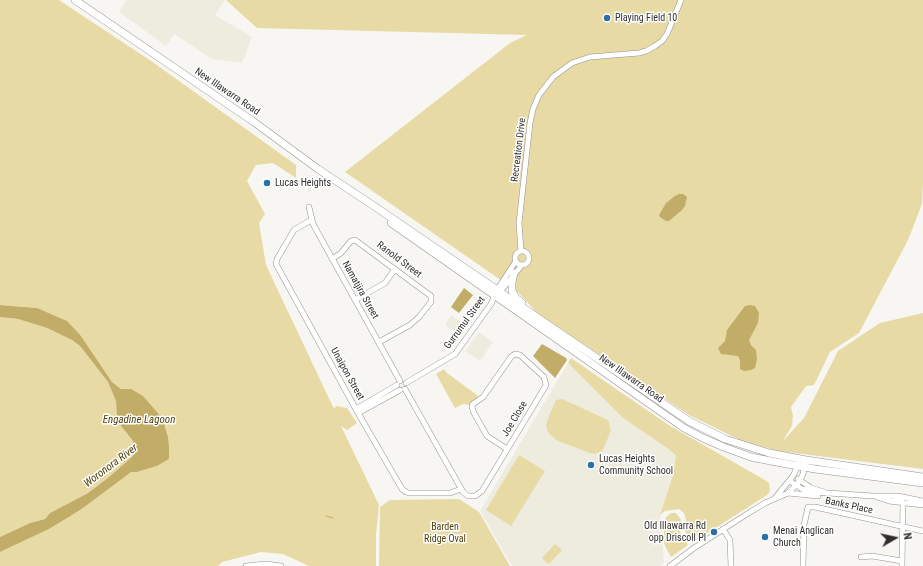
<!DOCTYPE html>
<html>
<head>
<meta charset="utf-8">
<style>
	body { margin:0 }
	#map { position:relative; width:923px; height:566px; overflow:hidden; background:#f7f6f2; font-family:"Roboto Condensed",sans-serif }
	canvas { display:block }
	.north { position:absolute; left:875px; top:518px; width:40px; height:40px; -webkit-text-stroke:3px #fff; paint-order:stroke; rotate:81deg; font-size:11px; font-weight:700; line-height:16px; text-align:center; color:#2f2e2d }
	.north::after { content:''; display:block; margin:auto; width:14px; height:18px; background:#2f2e2d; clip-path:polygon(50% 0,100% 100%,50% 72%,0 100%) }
</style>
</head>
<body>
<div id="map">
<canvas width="923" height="566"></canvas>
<div class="north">N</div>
</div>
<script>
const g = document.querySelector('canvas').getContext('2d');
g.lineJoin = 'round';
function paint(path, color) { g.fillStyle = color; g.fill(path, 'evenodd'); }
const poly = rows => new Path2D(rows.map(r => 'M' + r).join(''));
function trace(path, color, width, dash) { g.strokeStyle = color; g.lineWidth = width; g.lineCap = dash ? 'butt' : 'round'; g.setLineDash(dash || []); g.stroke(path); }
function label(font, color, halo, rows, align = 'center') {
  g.font = font + ' "Roboto Condensed",sans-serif'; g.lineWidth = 3; g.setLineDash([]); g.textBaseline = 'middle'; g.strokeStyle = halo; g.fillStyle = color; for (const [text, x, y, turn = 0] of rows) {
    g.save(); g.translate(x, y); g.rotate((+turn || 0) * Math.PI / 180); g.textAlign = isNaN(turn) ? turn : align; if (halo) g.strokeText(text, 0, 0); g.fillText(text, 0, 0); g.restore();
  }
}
paint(poly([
	[127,0,225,0,215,15,252,37,242,63,212,59,174,34,166,46,119,12],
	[451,315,467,326,461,336,445,325],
	[479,332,493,342,480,361,465,351],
	[568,363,623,418,667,448,676,455,673,475,660,515,664,562,659,566,512,566,480,511]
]), '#eeebdf');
paint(poly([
	[0,0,59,0,154,63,296,165,296,178,273,163,256,165,247,181,265,214,259,223,266,265,334,409,336,406,347,408,357,423,347,430,341,426,379,505,376,535,376,566,309,566,283,554,261,552,222,562,218,566,0,566,0,552,49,529,69,517,83,508,131,471,137,472,157,466,169,459,131,389,121,389,112,382,81,336,37,308,0,305],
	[226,0,923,0,923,183,922,204,908,240,859,333,830,352,814,385,806,386,791,407,793,416,792,426,782,442,804,418,838,351,880,323,923,313,923,469,778,451,740,440,689,415,537,313,518,292,345,172,510,43,527,35,257,28],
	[0,317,18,319,47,328,72,340,80,346,108,382,116,401,117,417,121,426,133,441,136,450,134,456,109,477,88,493,50,513,45,519,30,523,0,537],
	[571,358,670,426,765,480,769,483,770,491,767,495,692,543,684,529,686,520,684,513,679,509,665,511,660,515,673,475,676,455,667,448,623,418,568,363],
	[444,369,447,373,477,395,478,398,471,405,463,404,455,408,436,374],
	[562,399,608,420,611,430,603,450,599,453,594,454,587,452,556,440,548,432,546,426,549,416,556,400],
	[519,455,545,471,511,526,486,510],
	[459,499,479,512,510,566,379,566,380,507,390,500],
	[671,513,676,513,679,517,681,520,679,530,688,545,671,557,665,546,663,538,664,535,663,523,666,517],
	[555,544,562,550,549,564,542,558]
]), '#e8daa5');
paint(poly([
	[679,194,683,194,687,197,685,206,682,210,669,221,666,221,660,217,659,215,666,203,675,196],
	[464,288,473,295,459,313,451,307],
	[0,305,37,308,67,321,81,336,112,382,121,389,131,389,143,396,162,418,168,437,169,447,169,459,157,466,137,472,131,472,83,508,69,517,49,529,0,552,0,537,30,523,45,519,50,513,88,493,109,477,133,456,136,450,133,441,121,426,117,417,116,401,108,382,80,346,72,340,47,328,18,319,0,317],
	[750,305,755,306,759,313,758,323,749,340,751,345,756,350,757,359,755,368,751,370,744,371,740,369,740,360,738,356,721,354,718,348,725,341,727,330,745,306],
	[542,344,566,358,567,360,555,378,533,356]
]), '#c1ad68');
trace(poly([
	[326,516,333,518]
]), '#c1ad68', 1);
const minor = poly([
	[309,207,313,224,400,381],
	[311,220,294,230,277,259,276,264,358,413,402,489,406,492,409,493,450,493,461,489],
	[521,251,519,223,530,123,533,109,539,95,553,77,572,63,590,57,639,53,646,51,655,46,662,41,667,34,681,0],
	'515 258a7 7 0 1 1 14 0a7 7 0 1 1-14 0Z',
	[332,259,341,253,351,241,355,240,431,296,431,302,419,317,410,325,379,342],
	[499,293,522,265],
	[355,300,385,283,395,269],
	[406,383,455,354,491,304,497,290,516,261],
	[405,389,463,492,468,496,475,496,482,491,545,387,546,385,544,377,520,355,515,354,511,357,483,397,473,404,472,407,474,413,487,436,507,449],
	[356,409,397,385],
	[358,413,400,390],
	[798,479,811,488,824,492],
	[790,481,802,489,813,492,873,496,898,496,923,501],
	[788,493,818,496],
	[877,497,889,501,923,505],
	[775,498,793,476,799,464],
	[895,498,900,499,903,503,902,566],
	[723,529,730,540,731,566],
	[861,557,872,556,902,561],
	[246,566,266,564,281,566],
	[670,566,694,548,747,514,765,503,788,493,800,481,803,474,806,460],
	[803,566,804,525,808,507,815,507,923,531]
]);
const highway = poly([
	[75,0,254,122,318,169,377,208,689,421,725,439,769,453,806,460,923,477],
	[391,223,684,428,703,438,726,448,751,457,771,461,815,469,923,483],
	[514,273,512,282,512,291,516,298,522,303]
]);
trace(minor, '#93928e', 6);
trace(highway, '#93928e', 8);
trace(minor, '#fff', 5);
trace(highway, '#fff', 7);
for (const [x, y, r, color] of [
	[607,18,4,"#2a71a5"],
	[267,183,4,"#2a71a5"],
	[591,465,4,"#2a71a5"],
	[714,532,4,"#2a71a5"],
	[765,537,4,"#2a71a5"]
]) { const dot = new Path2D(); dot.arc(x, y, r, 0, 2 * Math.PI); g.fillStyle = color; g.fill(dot); trace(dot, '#fff', 1.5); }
label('10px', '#2f2e2d', '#fff', [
	["Playing Field 10",615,18],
	["Lucas Heights",275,183],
	["Lucas Heights",599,459],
	["Community School",599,471],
	["Old Illawarra Rd",706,526,"right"],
	["opp Driscoll Pl",706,538,"right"],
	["Menai Anglican",773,531],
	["Church",773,543]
], 'left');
label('10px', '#2f2e2d', '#fff', [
	["New Illawarra Road",227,92,34],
	["Recreation Drive",519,150,-83],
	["Ranold Street",399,260,37],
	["Namatjira Street",360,290,61],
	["Gurrumul Street",465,323,-54],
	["Unaipon Street",347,374,61],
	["New Illawarra Road",631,379,35],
	["Joe Close",515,419,-59],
	["Banks Place",849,506,12]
]);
label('10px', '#51430a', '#fff', [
	["Barden",445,527],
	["Ridge Oval",445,539]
]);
label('italic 11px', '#52440c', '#fff', [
	["Engadine Lagoon",139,420],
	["Woronora River",111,466,-37]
]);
</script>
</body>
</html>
